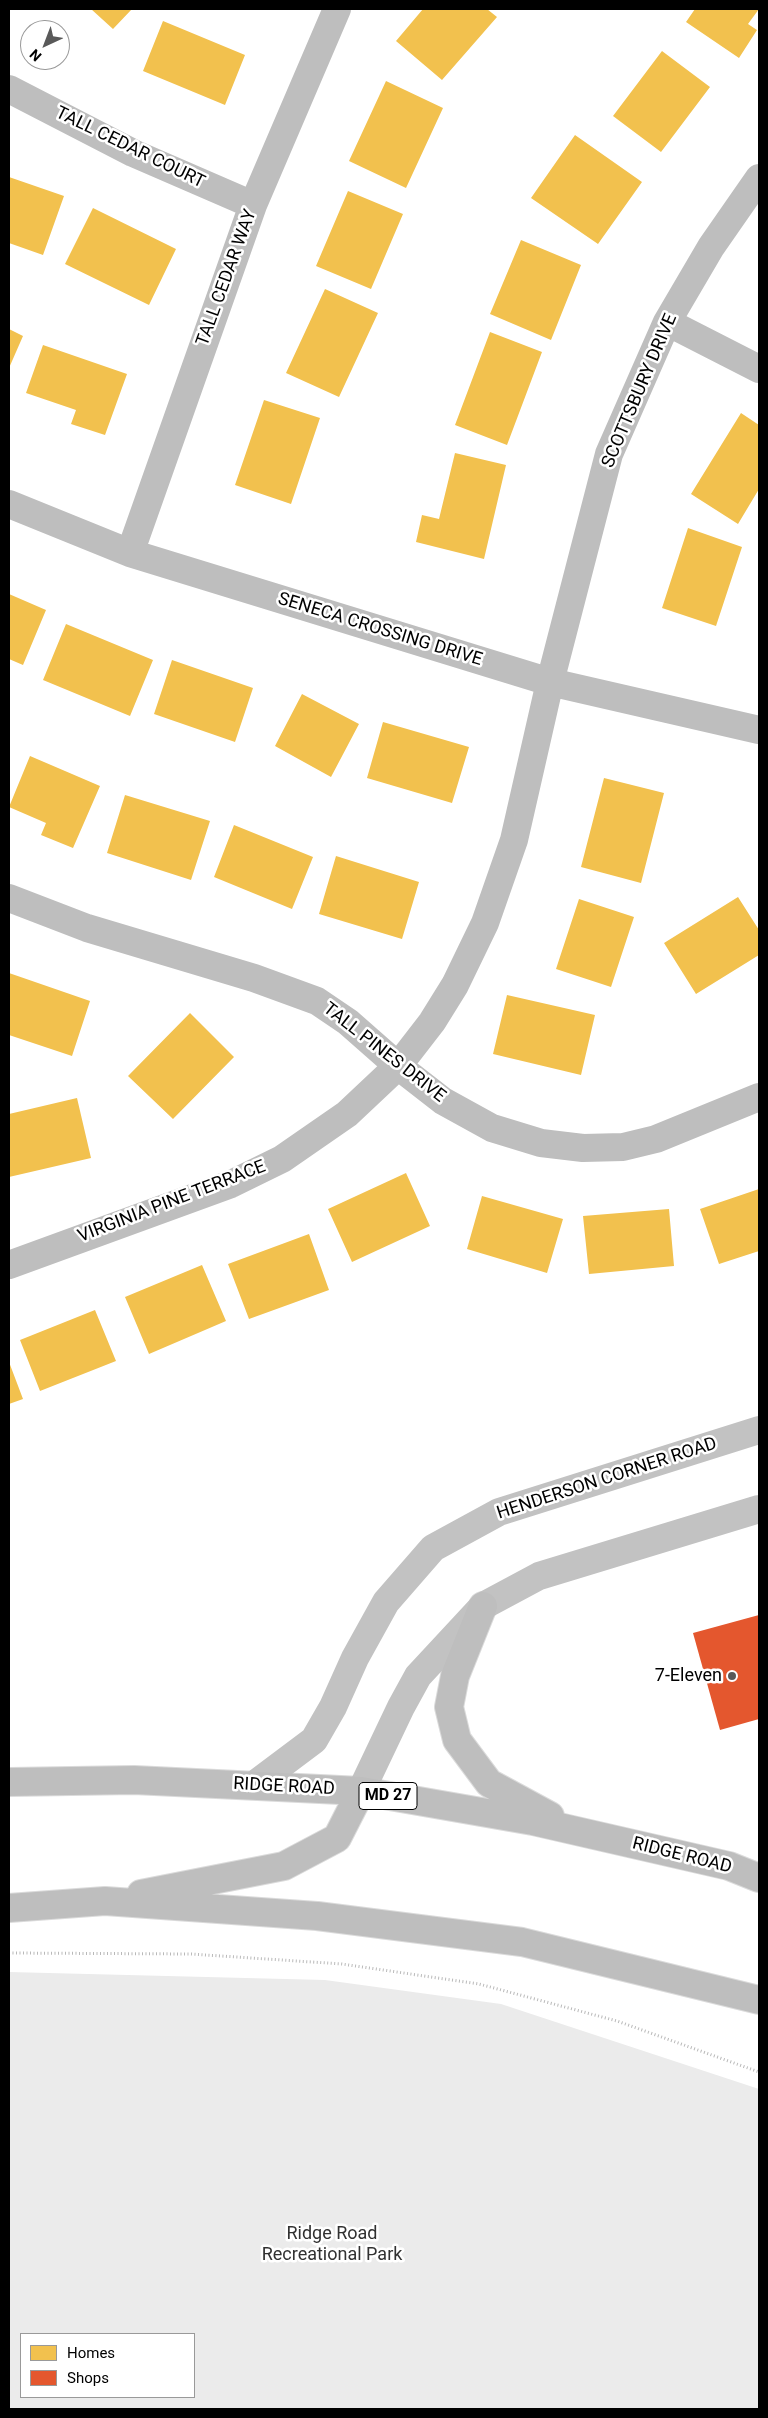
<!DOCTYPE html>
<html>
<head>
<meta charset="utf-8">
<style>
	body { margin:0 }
	#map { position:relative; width:768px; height:2418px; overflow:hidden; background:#fff; font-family:Roboto,sans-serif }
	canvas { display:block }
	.frame { position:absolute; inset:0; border:10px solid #000; pointer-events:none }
	.legend { position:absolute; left:20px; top:2333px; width:175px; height:65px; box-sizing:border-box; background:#fff; border:1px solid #999; margin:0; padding:6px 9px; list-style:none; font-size:15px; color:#000 }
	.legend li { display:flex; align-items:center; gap:10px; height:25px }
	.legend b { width:25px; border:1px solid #999 }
	.north { position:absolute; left:20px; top:20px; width:50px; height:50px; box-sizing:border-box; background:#fff; border:1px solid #999; border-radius:50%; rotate:223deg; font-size:14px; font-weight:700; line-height:20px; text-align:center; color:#000 }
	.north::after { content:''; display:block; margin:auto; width:18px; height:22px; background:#595959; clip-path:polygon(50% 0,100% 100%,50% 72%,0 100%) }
</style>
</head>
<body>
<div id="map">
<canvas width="768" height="2418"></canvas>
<div class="frame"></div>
<ul class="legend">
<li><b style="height:14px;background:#f2c14e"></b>Homes</li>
<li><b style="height:14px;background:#e4572e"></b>Shops</li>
</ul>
<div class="north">N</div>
</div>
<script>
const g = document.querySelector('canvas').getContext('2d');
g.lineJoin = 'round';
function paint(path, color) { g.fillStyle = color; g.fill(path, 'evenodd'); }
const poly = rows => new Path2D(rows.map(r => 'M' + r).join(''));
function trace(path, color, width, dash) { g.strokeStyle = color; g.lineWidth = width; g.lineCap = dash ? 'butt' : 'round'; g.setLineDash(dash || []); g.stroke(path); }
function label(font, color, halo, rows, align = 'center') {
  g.font = font + ' Roboto,sans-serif'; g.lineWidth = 5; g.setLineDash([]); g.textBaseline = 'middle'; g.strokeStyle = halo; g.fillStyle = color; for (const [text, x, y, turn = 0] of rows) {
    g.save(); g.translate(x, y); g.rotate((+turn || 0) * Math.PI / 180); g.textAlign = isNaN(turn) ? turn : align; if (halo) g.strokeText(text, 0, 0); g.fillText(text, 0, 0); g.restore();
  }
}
paint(poly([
	[9,1972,325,1980,501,2004,759,2089,759,2409,9,2409],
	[21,2334,194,2334,194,2397,21,2397]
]), '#ebebeb');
paint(poly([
	[91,9,132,9,113,29],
	[423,9,487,9,497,17,442,80,396,41],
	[695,9,759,9,748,24,757,30,739,58,686,22],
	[163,21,245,55,225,105,143,71],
	[662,51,710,87,661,152,613,116],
	[386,81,443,108,406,188,349,161],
	[575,135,642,182,598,244,531,198],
	[9,177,64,196,43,255,9,243],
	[348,191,403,214,371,289,316,266],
	[93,208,176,249,149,305,65,264],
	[521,240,581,265,551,340,490,314],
	[325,289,378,313,339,397,286,373],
	[9,329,23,336,9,368],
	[490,332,542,352,507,445,455,425],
	[43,345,127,374,105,435,71,424,76,410,26,393],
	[264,400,320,418,291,504,235,485],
	[741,413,759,425,759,489,738,524,691,494],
	[455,453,506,465,484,559,416,542,422,515,439,519],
	[688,528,742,547,716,626,662,608],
	[9,594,46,610,23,665,9,659],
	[66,624,153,660,130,716,43,680],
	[172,660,253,688,235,742,154,714],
	[302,694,359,724,331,777,275,746],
	[383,722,469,747,452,803,367,778],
	[30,756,100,786,73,848,41,835,46,823,9,807],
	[604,778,664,793,641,883,581,867],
	[125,795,210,821,191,880,107,853],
	[234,825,313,857,292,909,214,877],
	[336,856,419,882,402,939,319,914],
	[738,897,759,930,759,955,696,994,664,943],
	[579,899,634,917,611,987,556,969],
	[9,973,90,1001,72,1056,9,1035],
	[507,995,595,1015,581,1075,493,1054],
	[190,1013,234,1057,173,1119,128,1076],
	[77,1098,91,1158,9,1177,9,1114],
	[406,1173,430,1226,352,1262,328,1209],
	[759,1189,759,1251,719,1264,700,1209],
	[482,1196,563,1219,547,1273,467,1249],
	[669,1209,674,1266,589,1274,583,1216],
	[309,1234,329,1290,249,1319,228,1264],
	[202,1265,226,1321,149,1354,125,1297],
	[95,1310,116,1361,40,1391,20,1340],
	[9,1362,23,1399,9,1404]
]), '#f2c14e');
paint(poly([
	[759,1615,759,1719,720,1730,693,1633]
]), '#e4572e');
const highway = poly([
	[483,1606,455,1676,449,1707,457,1740,489,1783,550,1816],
	[9,1782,134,1780,361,1791,533,1821,729,1866,759,1878],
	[141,1894,284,1866,337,1838,361,1791],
	[9,1908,105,1901,317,1916,522,1942,759,2000]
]);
trace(highway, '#dbdbdb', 30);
trace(poly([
	[9,1953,191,1954,342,1964,479,1984,617,2021,759,2072]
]), '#b9b9b9', 3, [1, 2.5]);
trace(poly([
	[9,89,133,153,253,205],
	[667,322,759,369],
	[9,504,130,553,550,682,759,730],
	[130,553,253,205,337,9],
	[9,898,87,928,254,978,317,1001,348,1022,398,1066,443,1101,492,1128,541,1143,583,1148,623,1147,656,1139,759,1097],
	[9,1265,231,1184,282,1159,347,1114,398,1066,432,1022,455,985,485,923,514,840,550,682,609,454,667,322,711,247,759,178]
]), '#bebebe', 28);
trace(poly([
	[254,1785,314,1740,333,1707,355,1658,386,1602,433,1548,499,1512,759,1430],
	[361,1791,401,1707,418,1676,483,1606,539,1576,759,1509]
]), '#c2c2c2', 28);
trace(highway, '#bebebe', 28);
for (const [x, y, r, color] of [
	[732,1676,5,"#595959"]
]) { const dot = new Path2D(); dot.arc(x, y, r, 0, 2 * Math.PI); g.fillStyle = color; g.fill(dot); trace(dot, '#fff', 2); }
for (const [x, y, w] of [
	[388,1796,58]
]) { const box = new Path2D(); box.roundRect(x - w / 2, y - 13.5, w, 27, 4); g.fillStyle = '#fff'; g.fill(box); trace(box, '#000', 1); }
label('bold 16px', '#000', null, [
	["MD 27",388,1796]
]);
label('18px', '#000', '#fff', [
	["TALL CEDAR COURT",130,148,26],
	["TALL CEDAR WAY",227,278,-70],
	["SCOTTSBURY DRIVE",640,391,-67],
	["SENECA CROSSING DRIVE",380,630,17],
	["TALL PINES DRIVE",384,1053,38],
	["VIRGINIA PINE TERRACE",172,1202,-21],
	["HENDERSON CORNER ROAD",607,1479,-18],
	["RIDGE ROAD",284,1787,3],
	["RIDGE ROAD",682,1856,14]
]);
label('18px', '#000', '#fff', [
	["7-Eleven",722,1676]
], 'right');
label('18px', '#313131', '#fff', [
	["Ridge Road",332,2234],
	["Recreational Park",332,2255]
]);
</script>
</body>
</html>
